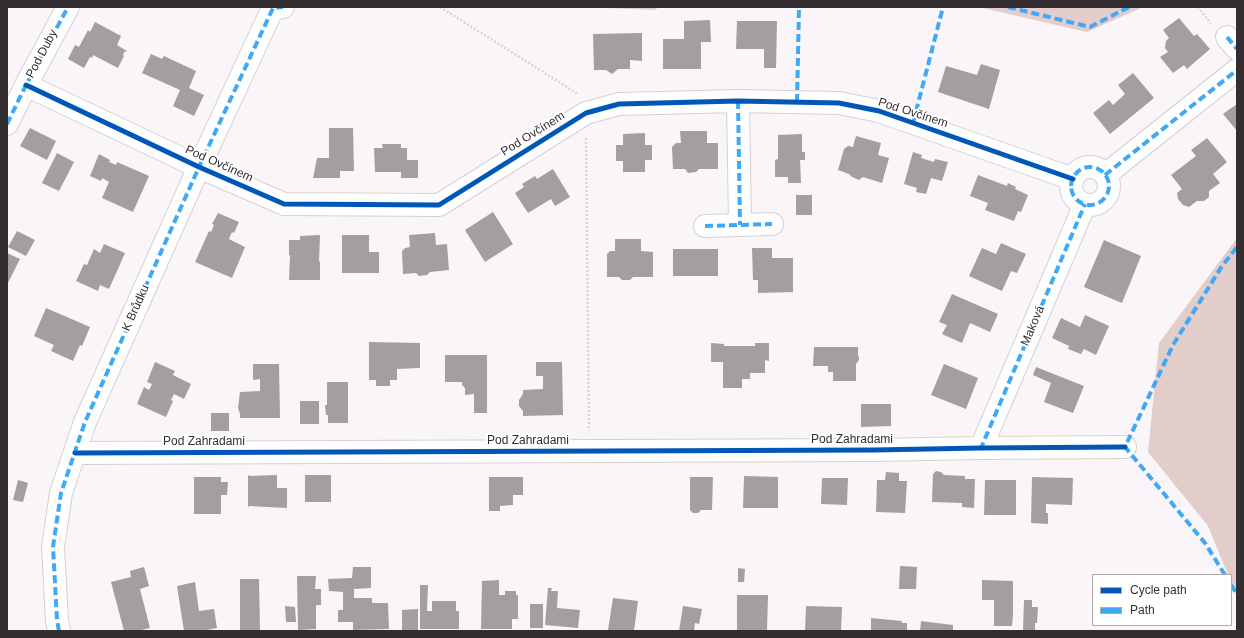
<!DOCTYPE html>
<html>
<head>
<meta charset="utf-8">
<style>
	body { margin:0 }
	#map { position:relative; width:1244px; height:638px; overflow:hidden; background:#faf5f8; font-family:Arial,sans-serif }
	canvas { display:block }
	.frame { position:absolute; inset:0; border:8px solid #342d32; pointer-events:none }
	.legend { position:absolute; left:1092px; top:574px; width:140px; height:52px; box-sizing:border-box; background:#fff; border:1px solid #aeabad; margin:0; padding:5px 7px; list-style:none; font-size:12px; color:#342d32 }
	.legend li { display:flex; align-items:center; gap:8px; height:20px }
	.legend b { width:20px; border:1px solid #aeabad }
</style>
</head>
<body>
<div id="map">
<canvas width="1244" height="638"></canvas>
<div class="frame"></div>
<ul class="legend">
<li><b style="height:5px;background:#0057b8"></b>Cycle path</li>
<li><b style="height:5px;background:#3fa9f5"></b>Path</li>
</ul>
</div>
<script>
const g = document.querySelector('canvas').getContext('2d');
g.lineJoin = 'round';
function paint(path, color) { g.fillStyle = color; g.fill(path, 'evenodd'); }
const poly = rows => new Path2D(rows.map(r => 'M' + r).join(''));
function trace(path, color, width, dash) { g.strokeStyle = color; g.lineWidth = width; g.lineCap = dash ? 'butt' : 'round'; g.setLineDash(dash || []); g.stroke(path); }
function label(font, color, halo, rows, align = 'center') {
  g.font = font + ' Arial,sans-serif'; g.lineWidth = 4; g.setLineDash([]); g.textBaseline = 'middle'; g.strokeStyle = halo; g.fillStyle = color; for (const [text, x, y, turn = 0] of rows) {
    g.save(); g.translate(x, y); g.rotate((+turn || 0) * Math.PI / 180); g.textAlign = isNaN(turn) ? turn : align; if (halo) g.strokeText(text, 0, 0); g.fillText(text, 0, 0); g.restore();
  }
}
paint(poly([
	[583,7,659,7,655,10],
	[978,7,1143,7,1087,32],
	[1237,238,1237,597,1231,582,1231,575,1228,575,1208,526,1148,452,1159,343]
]), '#e3cdcb');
paint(poly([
	[1179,18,1194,36,1197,34,1210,49,1187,69,1184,65,1173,73,1160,57,1168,52,1165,48,1166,41,1169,38,1163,30],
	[710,20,711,42,701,42,701,69,663,69,663,39,684,39,684,21],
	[737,21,777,21,776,68,764,68,764,49,736,49],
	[95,22,121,36,117,45,127,51,126,52,125,51,123,55,124,56,118,68,93,55,92,58,90,57,84,68,68,59,75,45,79,47,88,30,90,32],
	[642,33,642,61,630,60,630,69,618,69,612,74,606,70,594,70,593,34],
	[151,54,162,59,164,56,196,71,189,88,204,95,194,116,173,106,180,90,142,73],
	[981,64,1000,70,989,109,938,92,946,66,977,75],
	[1133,73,1154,98,1110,134,1093,113,1109,100,1113,105,1125,94,1118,85],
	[1237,104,1237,131,1223,114],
	[30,128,56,141,47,160,20,146],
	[329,128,353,128,354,171,340,171,340,178,313,178,317,158,329,158],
	[680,131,707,131,707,143,718,143,718,169,699,169,696,172,688,173,685,169,673,169,672,147,676,143,681,143],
	[645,133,645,145,652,145,652,160,645,160,645,172,623,172,623,161,616,161,616,145,623,145,623,134],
	[802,134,802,152,805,152,805,160,800,160,801,183,788,183,788,177,775,177,775,160,778,159,778,135],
	[856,136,881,143,878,155,889,158,882,183,863,177,859,180,852,177,849,174,838,170,844,149,848,146,853,147],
	[1207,138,1227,162,1213,174,1220,183,1209,191,1209,197,1204,201,1197,201,1189,207,1183,205,1178,199,1177,193,1182,189,1171,175,1196,156,1191,150],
	[382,144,401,144,401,148,407,148,407,160,418,160,418,178,401,178,401,172,375,172,374,148,383,148],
	[913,152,922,155,921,158,934,162,935,159,948,162,942,181,931,178,926,194,916,192,917,188,904,184],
	[57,153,74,162,59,191,42,183],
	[99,154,110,160,109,162,116,165,117,162,149,176,133,212,102,198,109,182,102,178,101,181,90,176],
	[553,169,570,197,555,206,551,199,528,213,515,193,524,187,522,184,535,176,537,179],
	[978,175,1007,186,1008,183,1016,187,1015,189,1028,195,1021,212,1018,211,1014,221,985,210,988,203,970,196],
	[796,195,812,195,812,215,796,215],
	[493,212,513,244,485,262,465,230],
	[218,213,239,222,234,233,232,232,229,239,245,247,232,278,195,262,209,231,211,232,214,225,212,224],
	[17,231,35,240,26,256,8,247],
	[435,233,436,245,447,244,449,270,430,272,427,275,419,276,416,273,403,274,402,251,405,248,410,247,409,235],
	[320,235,319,262,320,261,320,280,289,280,290,255,289,255,289,240,300,240,300,236],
	[342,235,369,235,369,252,379,252,379,273,342,273],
	[615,239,641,239,641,251,653,252,653,277,633,277,630,280,622,280,619,277,607,277,607,254,610,251,615,251],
	[1104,240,1141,256,1122,303,1084,287],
	[1001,243,1026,254,1017,273,1011,271,1002,291,969,276,982,248,996,254],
	[104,244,125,253,109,289,100,285,98,291,76,281,84,264,87,265,94,249,100,253],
	[752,248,772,248,772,258,793,258,793,292,758,293,758,280,753,280],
	[673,249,718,249,718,276,673,276],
	[7,253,20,259,7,285],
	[952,294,998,314,990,332,970,323,962,343,942,334,947,325,939,322],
	[46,308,90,327,82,346,80,345,73,361,51,351,54,345,34,336],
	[1085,315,1109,326,1096,355,1084,349,1081,354,1068,349,1069,346,1052,338,1061,318,1080,327],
	[369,342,420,343,420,368,397,369,397,380,390,380,390,386,376,386,376,380,369,380],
	[711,343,724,344,724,346,755,346,755,343,769,343,769,361,765,360,765,373,750,373,750,379,742,379,742,388,723,388,723,362,711,362],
	[814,347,858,347,858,356,859,357,859,360,856,364,856,381,833,381,833,372,828,372,828,366,813,366],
	[445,355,487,355,487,413,474,413,474,394,465,395,465,388,462,385,462,382,445,382],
	[155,362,175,371,173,375,191,384,184,399,174,394,171,400,173,401,166,417,137,404,144,387,149,390,152,384,147,382],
	[536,362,562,362,563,415,523,416,523,411,519,406,519,400,523,394,523,390,543,389,543,376,536,376],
	[253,364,279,364,280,418,240,418,240,414,238,408,240,392,260,391,260,379,253,380],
	[944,364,978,378,966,409,931,395],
	[1036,367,1084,386,1073,413,1044,402,1051,383,1033,375],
	[327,382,348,382,348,423,328,423,328,415,326,415,325,405,327,405],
	[300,401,319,401,319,424,300,424],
	[861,404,891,404,891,426,861,427],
	[211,413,229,413,229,431,211,431],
	[936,471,941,472,944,475,965,476,965,479,975,479,974,508,962,507,962,503,932,502,933,474],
	[886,472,899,473,899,481,907,481,905,513,876,512,877,480,885,480],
	[248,475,250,476,277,475,277,488,287,488,287,508,249,506,248,508],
	[305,475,331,475,331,502,305,502],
	[744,476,778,477,778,508,743,508],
	[194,477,221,477,221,482,228,482,227,495,221,495,221,514,194,514],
	[489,477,523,477,523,495,513,495,513,505,500,506,500,511,489,511],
	[690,477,713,477,712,510,701,510,698,513,693,513,690,510],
	[1032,477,1073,478,1072,505,1046,504,1046,513,1048,513,1048,524,1031,523],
	[822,478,848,478,847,505,821,504],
	[18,480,28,483,23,502,13,500],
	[985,480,1016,480,1016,515,984,515],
	[900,566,917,567,916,589,899,589],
	[144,567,149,586,140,589,150,628,137,631,124,631,111,582,131,577,130,571],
	[353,567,371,567,371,588,354,589,354,598,372,598,372,603,388,603,389,629,353,630,353,622,338,622,338,610,343,610,343,592,329,591,328,579,352,578],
	[738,568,745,569,744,582,738,582],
	[297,576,316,576,315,589,321,589,321,605,316,605,316,629,298,630],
	[240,579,259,579,260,630,240,631],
	[499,580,499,595,505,595,505,591,516,591,516,595,518,595,518,619,512,619,512,629,481,629,482,581],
	[982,580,1013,581,1013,614,1012,626,994,626,994,600,982,600],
	[195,582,199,611,214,609,217,628,202,631,184,631,177,586],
	[420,585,428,585,427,611,432,611,432,601,456,601,456,611,459,611,459,629,420,629],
	[548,588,552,588,551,591,558,591,557,608,580,610,578,628,545,625],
	[737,595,768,595,767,631,737,630],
	[613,598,638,601,634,631,608,630],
	[1024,600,1032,600,1032,607,1038,607,1037,623,1035,623,1035,631,1023,631],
	[530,604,543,604,543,628,530,628],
	[285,606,295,607,296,622,286,622],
	[683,606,702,609,699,624,695,623,694,631,679,631],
	[806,606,842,607,841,631,805,631],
	[418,609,418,630,402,630,402,610],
	[871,618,902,621,902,623,907,623,907,631,871,631],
	[921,621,953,625,953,631,920,631]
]), '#a39ea2');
const minor = poly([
	[1227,37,1237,49],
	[26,85,199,167,284,204,439,205,586,113,619,104,738,101,839,103,879,111,1073,179],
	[738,101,740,225],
	[7,124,26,85,68,7],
	'1071 186a19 19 0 1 1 38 0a19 19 0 1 1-38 0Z',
	[1105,175,1237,70],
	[705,226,772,224],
	[981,448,1085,204],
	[75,453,874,450,981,448,1125,447],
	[59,631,57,620,53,547,61,493,85,422,199,167,273,8,283,7]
]);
trace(minor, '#d5d0d3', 24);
trace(poly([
	[440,7,578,94],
	[1198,7,1211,24],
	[586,138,589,431]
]), '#d8d5d6', 2.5, [2, 2]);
trace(minor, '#fefefe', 22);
trace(poly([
	[1008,7,1090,27,1129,7],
	[1227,37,1237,49],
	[738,101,740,225],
	[797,102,799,7],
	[913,123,943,7],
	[7,124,26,85,68,7],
	'1071 186a19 19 0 1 1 38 0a19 19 0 1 1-38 0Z',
	[1105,175,1237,70],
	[705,226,772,224],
	[979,448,981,448,1085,204],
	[1225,575,1205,543,1125,447,1173,345,1222,266,1237,247],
	[1231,585,1237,594],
	[59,631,57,620,53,547,61,493,85,422,199,167,273,8,283,7]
]), '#3fa9f5', 4, [8, 4]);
trace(poly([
	[26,85,199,167,284,204,439,205,586,113,619,104,738,101,839,103,879,111,1073,179],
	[75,453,874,450,981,448,1125,447]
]), '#0057b8', 5);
label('12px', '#342d32', '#fff', [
	["Pod Duby",42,54,-62],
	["Pod Ovčínem",913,113,18],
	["Pod Ovčínem",533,134,-32],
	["Pod Ovčínem",219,164,24],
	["K Brůdku",136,308,-66],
	["Maková",1033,326,-67],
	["Pod Zahradami",852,440],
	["Pod Zahradami",528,441],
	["Pod Zahradami",204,442]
]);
</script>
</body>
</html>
